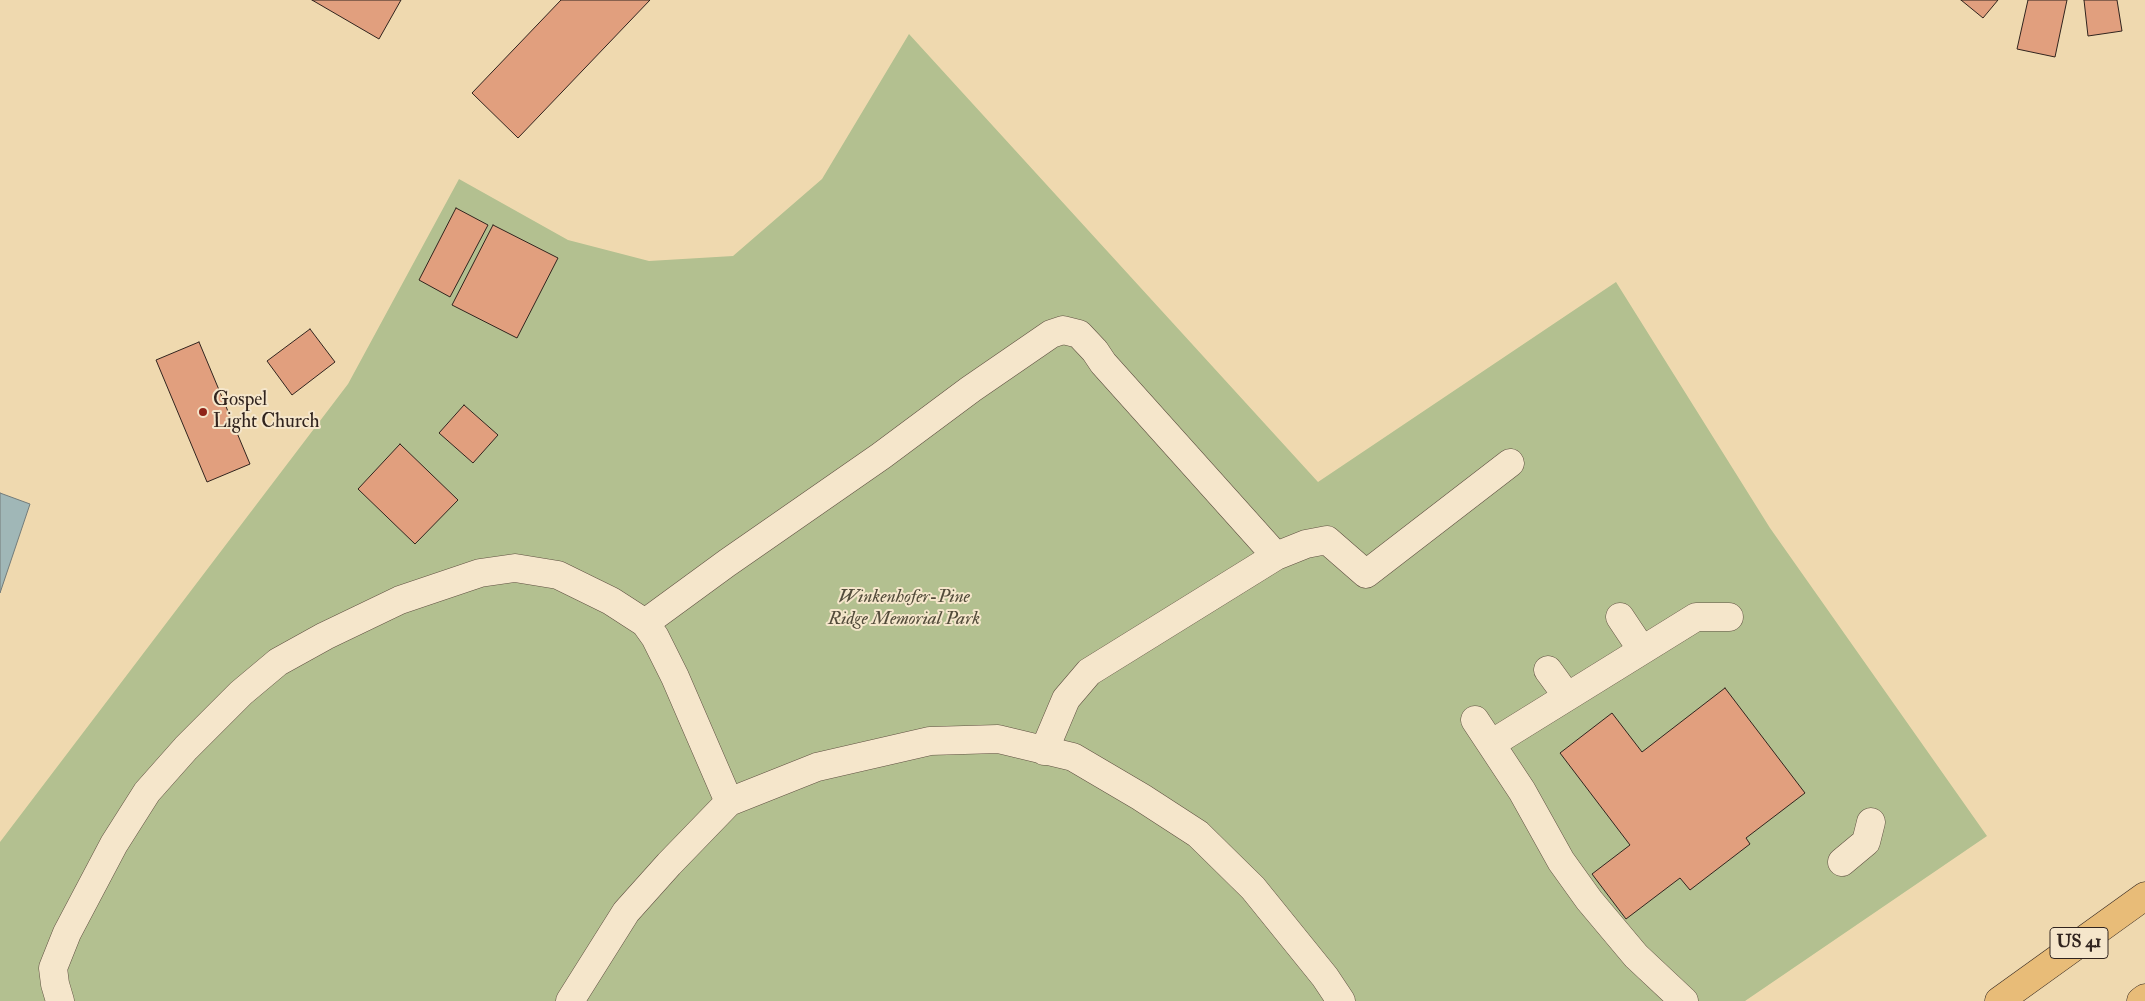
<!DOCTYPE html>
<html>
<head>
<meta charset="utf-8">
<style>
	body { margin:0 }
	canvas { display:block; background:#efd9af }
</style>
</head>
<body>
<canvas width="2145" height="1001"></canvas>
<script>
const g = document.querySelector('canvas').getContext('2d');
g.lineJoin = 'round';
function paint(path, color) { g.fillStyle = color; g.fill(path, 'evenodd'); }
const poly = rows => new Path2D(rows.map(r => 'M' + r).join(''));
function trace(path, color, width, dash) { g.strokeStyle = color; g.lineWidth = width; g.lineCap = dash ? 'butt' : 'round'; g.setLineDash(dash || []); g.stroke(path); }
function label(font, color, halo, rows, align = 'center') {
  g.font = font + ' "IM FELL Double Pica",serif'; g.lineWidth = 4; g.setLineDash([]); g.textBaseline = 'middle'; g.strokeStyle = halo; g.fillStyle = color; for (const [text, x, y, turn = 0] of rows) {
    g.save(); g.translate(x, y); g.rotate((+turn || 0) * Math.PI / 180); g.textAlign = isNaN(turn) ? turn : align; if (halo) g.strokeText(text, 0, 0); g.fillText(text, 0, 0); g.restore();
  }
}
paint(poly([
	[909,34,1318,482,1616,282,1770,528,1987,836,1745,1001,0,1001,0,842,348,384,459,179,568,240,649,261,733,256,822,179]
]), '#b3c090');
const water = poly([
	[0,493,30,504,0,593,0,493]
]);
paint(water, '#a0b7b7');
trace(water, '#747c7a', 1);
const building = poly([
	[312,0,401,0,379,39,312,0],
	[561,0,650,0,518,138,472,93,561,0],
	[1961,0,1998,0,1983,18,1961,0],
	[2028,0,2067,0,2055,57,2017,49,2028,0],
	[2084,0,2117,0,2122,31,2088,36,2084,0],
	[456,208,488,225,450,297,419,280,456,208],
	[493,225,558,258,517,338,452,305,493,225],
	[310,329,335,362,292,395,267,361,310,329],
	[199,342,250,464,207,482,156,360,199,342],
	[464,405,498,435,473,463,439,433,464,405],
	[400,444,458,500,415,544,358,489,400,444],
	[1725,688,1805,793,1746,838,1750,844,1690,890,1680,878,1626,919,1592,874,1630,845,1560,753,1612,713,1642,752,1725,688]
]);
paint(building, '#e19f7e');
trace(building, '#31241e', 1);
const minor = poly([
	[1620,617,1642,650],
	[645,623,727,563,881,456,971,389,1051,334,1063,330,1079,334,1095,351,1103,363,1276,556],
	[1548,670,1567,696],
	[1475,720,1522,791,1561,861,1589,900,1636,956,1684,1001],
	[1491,744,1696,617,1729,617],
	[1044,751,1066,699,1089,672,1276,556,1306,544,1327,540,1366,574,1510,463],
	[1842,862,1866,842,1871,822],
	[60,1001,55,984,53,968,67,933,114,844,147,792,186,748,241,693,278,662,325,636,400,600,480,573,515,568,558,575,611,601,645,623,655,637,675,677,729,802],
	[570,1001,626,912,669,864,729,802,817,767,930,741,998,739,1073,757,1141,797,1198,834,1253,888,1325,977,1341,1001]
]);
const major = poly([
	[1999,1001,2145,896],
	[2141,1001,2145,998]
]);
trace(minor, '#605142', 29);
trace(major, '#31241e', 29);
trace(minor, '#f5e6cb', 28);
trace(major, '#e8bc78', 28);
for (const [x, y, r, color] of [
	[203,412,5,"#8f2418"]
]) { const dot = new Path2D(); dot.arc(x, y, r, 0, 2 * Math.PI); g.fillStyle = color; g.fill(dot); trace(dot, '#f5e6cb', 2); }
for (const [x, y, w] of [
	[2079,943,58]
]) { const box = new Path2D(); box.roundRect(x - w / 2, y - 15.5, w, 31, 4); g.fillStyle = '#f5e6cb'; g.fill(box); trace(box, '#31241e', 1); }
label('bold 18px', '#31241e', null, [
	["US 41",2079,943]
]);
label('19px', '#31241e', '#f5e6cb', [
	["Gospel",213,401],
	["Light Church",213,423]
], 'left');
label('italic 19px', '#524b3a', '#f5e6cb', [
	["Winkenhofer-Pine",904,598],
	["Ridge Memorial Park",904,620]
]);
</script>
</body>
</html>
